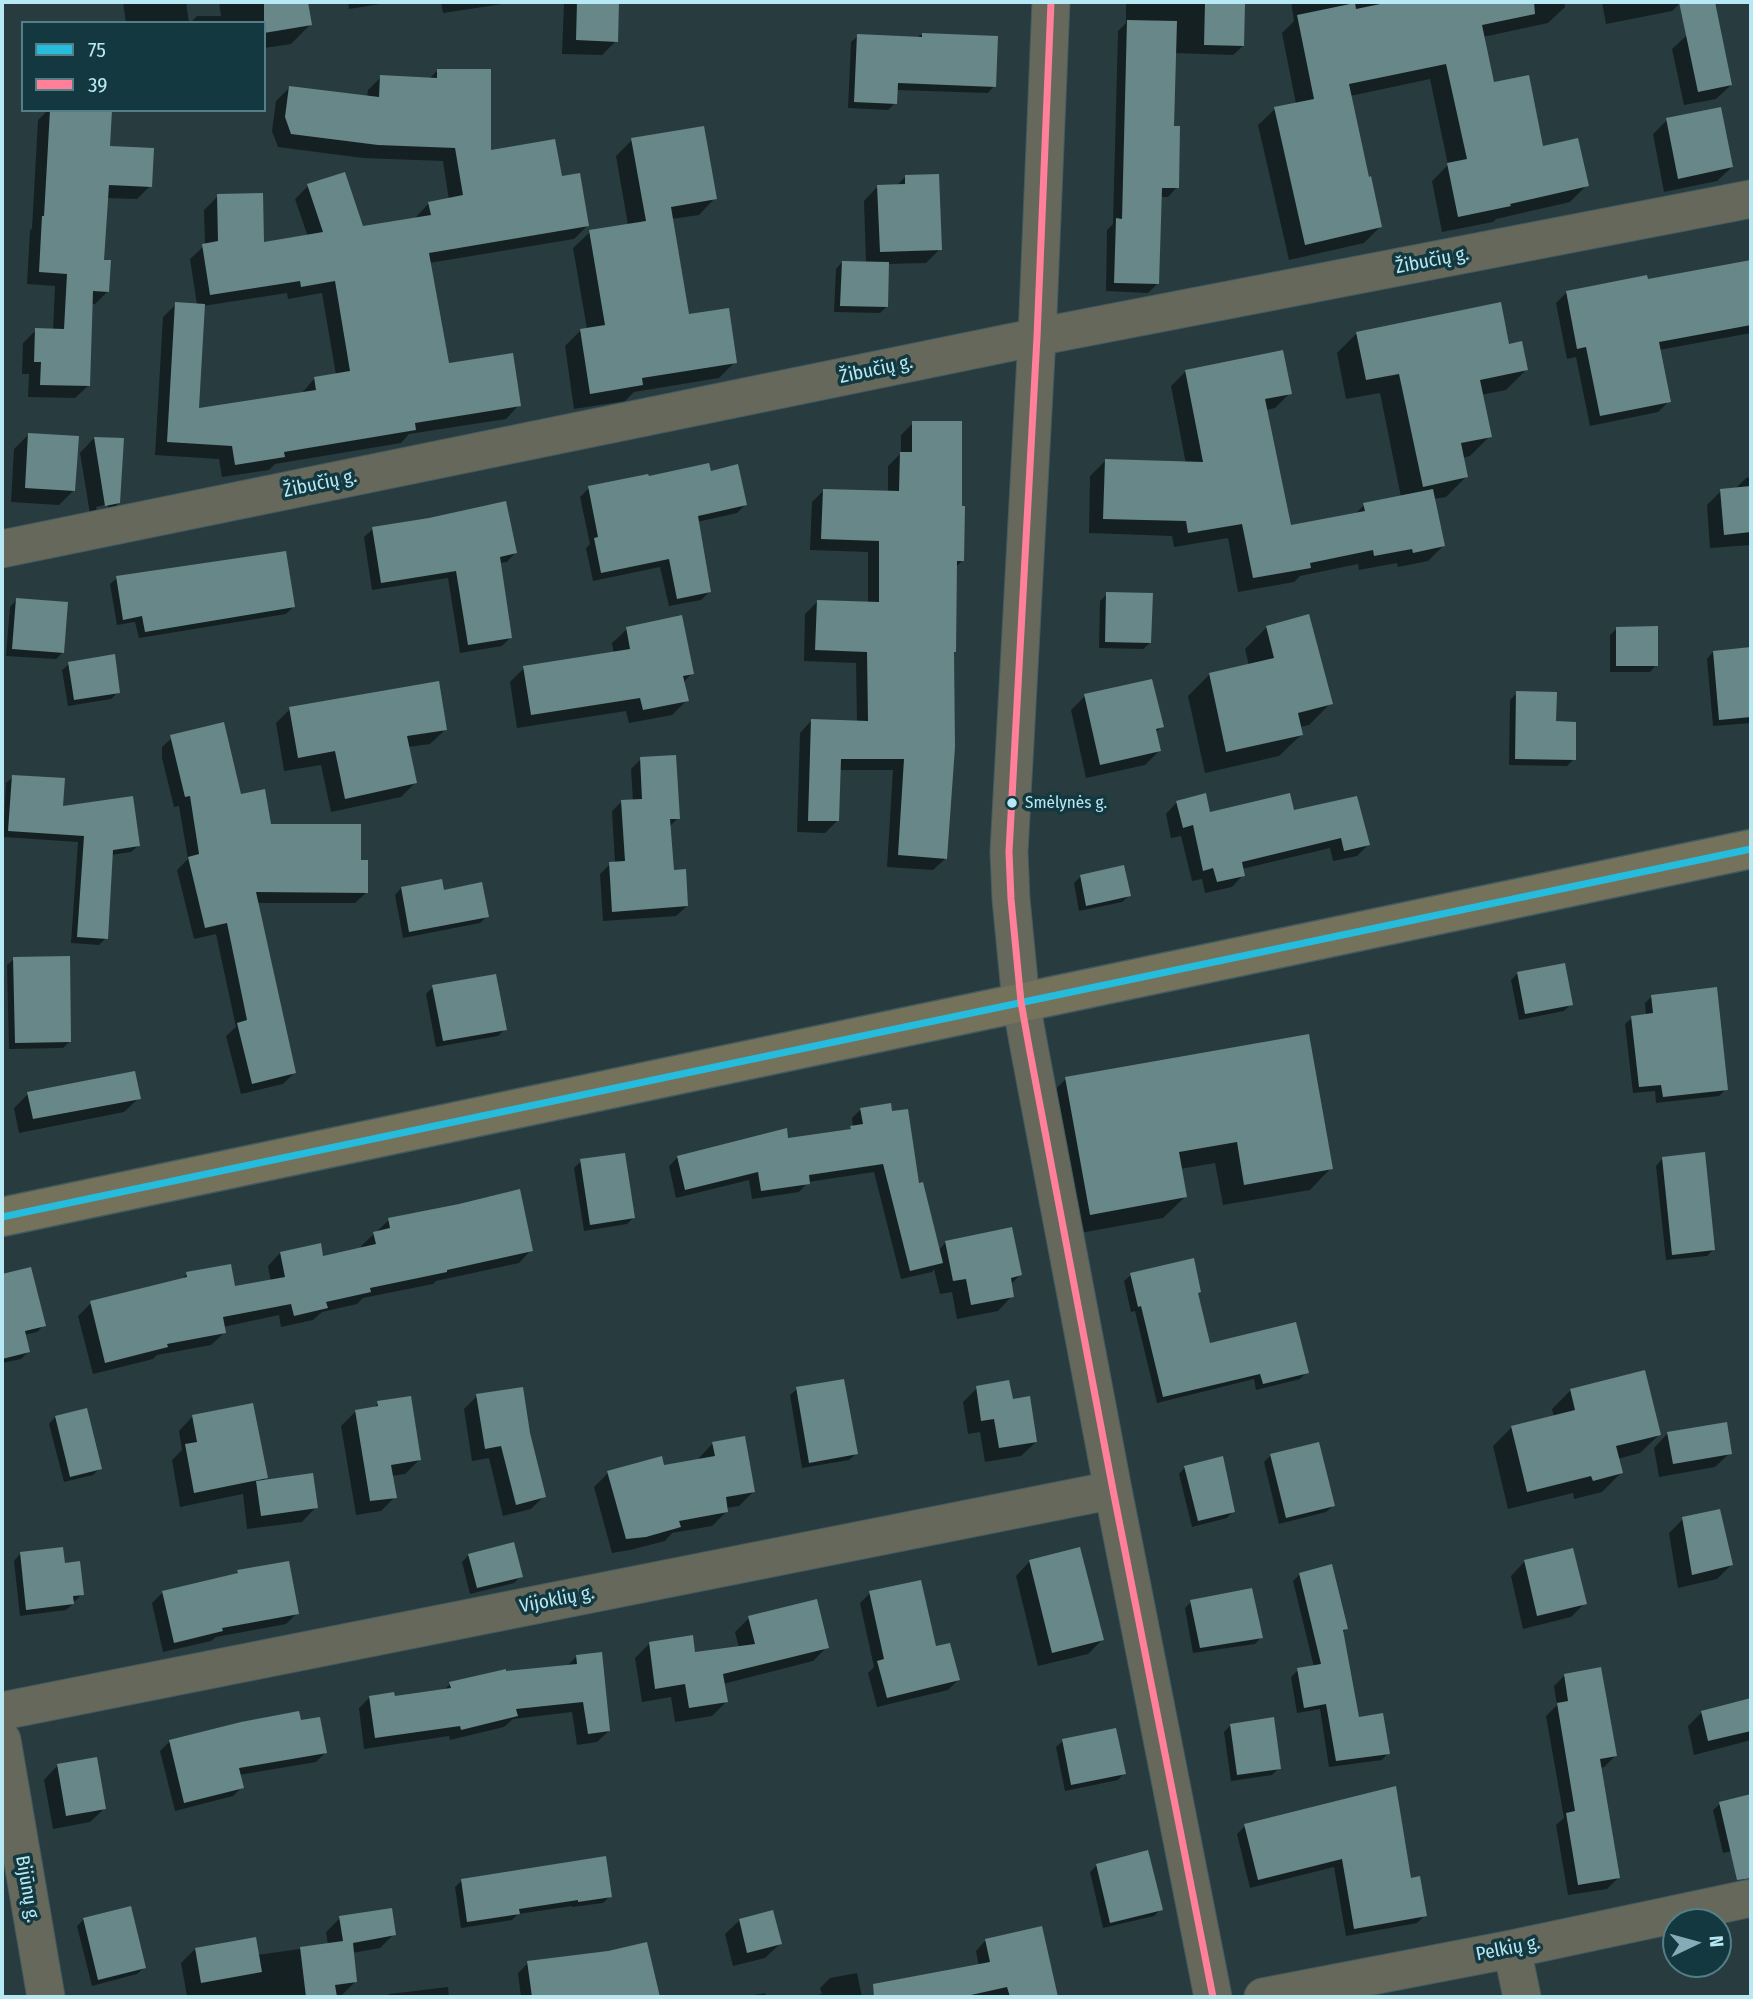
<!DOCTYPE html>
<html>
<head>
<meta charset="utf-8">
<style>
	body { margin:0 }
	#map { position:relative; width:1753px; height:1999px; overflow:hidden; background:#283c40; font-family:"Fira Sans Condensed",sans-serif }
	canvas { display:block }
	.frame { position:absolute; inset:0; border:4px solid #b7e9f5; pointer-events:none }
	.legend { position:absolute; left:21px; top:21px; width:245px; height:91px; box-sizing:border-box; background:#13383f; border:2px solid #557f88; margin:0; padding:9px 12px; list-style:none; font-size:21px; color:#b7e9f5 }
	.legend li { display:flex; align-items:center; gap:14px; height:35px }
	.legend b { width:35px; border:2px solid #557f88 }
	.north { position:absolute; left:1662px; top:1908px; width:70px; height:70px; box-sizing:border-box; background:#13383f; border:2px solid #557f88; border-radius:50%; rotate:85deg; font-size:19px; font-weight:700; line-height:28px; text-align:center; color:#b7e9f5 }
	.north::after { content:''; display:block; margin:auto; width:24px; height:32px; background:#85acb6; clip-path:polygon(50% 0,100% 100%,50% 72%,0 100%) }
</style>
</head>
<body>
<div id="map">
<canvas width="1753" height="1999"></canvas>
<div class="frame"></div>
<ul class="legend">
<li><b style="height:9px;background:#26bcdd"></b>75</li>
<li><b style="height:9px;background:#ff8098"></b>39</li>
</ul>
<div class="north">N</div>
</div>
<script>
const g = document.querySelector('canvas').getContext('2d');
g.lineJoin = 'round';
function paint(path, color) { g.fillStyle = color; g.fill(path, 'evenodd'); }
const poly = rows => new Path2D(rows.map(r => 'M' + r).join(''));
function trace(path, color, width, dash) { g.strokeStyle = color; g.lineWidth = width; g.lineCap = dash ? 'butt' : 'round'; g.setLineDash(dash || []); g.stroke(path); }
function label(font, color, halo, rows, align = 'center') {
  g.font = font + ' "Fira Sans Condensed",sans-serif'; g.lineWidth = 7; g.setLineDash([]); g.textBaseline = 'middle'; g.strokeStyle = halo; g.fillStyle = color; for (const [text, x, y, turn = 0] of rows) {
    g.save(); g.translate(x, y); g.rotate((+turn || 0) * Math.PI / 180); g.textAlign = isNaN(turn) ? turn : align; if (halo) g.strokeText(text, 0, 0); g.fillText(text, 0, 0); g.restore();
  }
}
paint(poly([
	[123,2,186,2,189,23,126,23],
	[219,2,307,2,310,25,291,44,264,48,264,23,190,23,197,16,221,16],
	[348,2,393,2,349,9],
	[441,2,516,2,443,13],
	[564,2,617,2,616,41,602,55,562,54],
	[1126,2,1244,2,1243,46,1233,55,1174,53,1172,128,1177,187,1168,197,1160,197,1158,283,1148,293,1106,291,1107,230,1113,224,1118,31,1126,23],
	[1291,2,1564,2,1565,7,1548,23,1483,37,1492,84,1542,148,1587,185,1570,202,1496,219,1493,222,1442,232,1432,181,1448,165,1430,79,1350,96,1367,179,1381,226,1364,243,1289,260,1258,125,1275,109,1296,104,1282,33,1294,21],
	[1602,2,1681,2,1672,11,1606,24],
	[920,35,996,38,994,86,988,93,896,90,895,103,888,110,848,108,851,42,858,36,916,38],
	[1687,35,1731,85,1716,99,1684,105,1672,49],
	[437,71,489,152,560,178,587,226,574,239,429,263,448,365,519,405,506,419,409,434,401,443,275,464,269,470,222,477,219,459,155,455,163,317,176,304,197,305,190,259,205,245,204,210,218,196,262,244,308,237,295,199,308,186,362,228,416,219,416,217,429,203,449,200,443,161,363,158,278,147,272,131,276,101,289,88,367,98,368,90,381,77,429,79],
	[287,293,288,299,322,293,336,375,314,379,301,394,197,410,203,306],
	[48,110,110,110,108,147,150,186,137,199,106,198,103,262,108,291,95,304,90,304,88,386,75,398,28,397,29,374,22,374,23,343,36,330,53,331,55,286,27,284,30,231,32,228,38,120],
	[1667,120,1732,167,1717,181,1664,192,1653,134],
	[632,140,715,198,699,215,671,219,688,316,735,362,719,378,634,392,625,401,574,409,565,346,581,330,587,329,573,248,590,232,628,225,616,156],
	[905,177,940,249,926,263,887,264,886,307,880,313,834,312,836,269,842,262,866,263,864,201,878,186,896,186],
	[1751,261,1751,333,1659,350,1669,401,1658,412,1590,426,1576,357,1567,359,1556,303,1566,293,1647,281],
	[1357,333,1507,346,1526,370,1506,390,1481,395,1490,436,1470,456,1462,458,1466,477,1446,497,1433,499,1443,546,1428,561,1398,567,1397,563,1359,570,1358,564,1300,576,1294,582,1238,592,1228,538,1174,547,1172,536,1089,533,1090,476,1105,461,1186,464,1171,386,1186,371,1290,393,1275,408,1266,410,1289,527,1354,515,1364,505,1401,497,1380,393,1346,399,1337,353],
	[913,423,962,561,955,568,955,652,952,654,945,859,933,870,887,867,893,770,839,770,837,821,825,833,797,832,800,733,811,721,857,723,856,663,804,661,805,614,817,602,868,604,868,552,810,550,812,502,823,491,888,492,888,466,901,453,901,435],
	[28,435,74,490,59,505,11,502,14,449],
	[94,438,122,440,119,503,104,517,91,520,80,453],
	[108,504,108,508,97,510,96,507],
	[710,473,745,505,737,513,697,522,710,591,701,600,669,606,660,567,593,581,586,548,590,544,580,497,589,488],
	[1751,477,1751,545,1710,548,1707,505,1721,491,1734,490,1746,478],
	[373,529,515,553,507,562,499,563,510,638,502,646,460,653,448,578,372,590,364,537],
	[117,578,293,607,286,614,139,638,135,622,117,625,110,584],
	[1107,594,1150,643,1143,649,1099,648,1100,601],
	[16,600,63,652,56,659,6,656,10,607],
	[1267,627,1331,703,1309,725,1300,727,1301,735,1279,756,1205,773,1188,696,1210,674,1249,666,1245,649],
	[1617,628,1656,665,1650,672,1610,672,1610,635],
	[627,629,692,673,683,683,687,700,672,715,629,723,626,711,517,728,510,682,524,668,614,654,612,643],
	[1751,649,1751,723,1713,726,1707,659,1713,652],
	[69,664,118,692,111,699,68,706,62,670],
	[1517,693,1555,723,1574,759,1567,766,1509,765,1510,700],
	[1085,696,1162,726,1155,733,1159,751,1145,765,1086,778,1071,710],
	[290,709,445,730,430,744,408,747,415,783,401,797,331,812,321,765,284,771,276,723],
	[174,736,240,796,269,825,359,862,367,892,355,903,257,903,294,1073,283,1084,241,1094,226,1036,236,1027,216,934,194,939,177,870,188,859,179,806,174,807,162,758,162,747],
	[641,759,678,818,669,827,672,872,687,906,676,916,603,921,600,874,610,864,615,864,612,811,622,801,633,801,631,769],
	[13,777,61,808,138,846,131,852,111,855,106,938,99,945,71,943,78,842,3,837,6,783],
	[1177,802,1209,814,1293,812,1368,845,1357,856,1333,861,1330,848,1242,869,1243,875,1232,887,1205,893,1202,879,1192,881,1181,836,1171,838,1166,814],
	[1081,876,1129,896,1122,902,1079,911,1074,883],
	[401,888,443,892,487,916,480,923,403,938,395,895],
	[14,959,70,1041,63,1048,9,1049,7,965],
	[1518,973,1571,1004,1564,1011,1519,1020,1511,980],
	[433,987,505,1029,498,1036,436,1047,426,994],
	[1652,996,1726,1089,1719,1096,1656,1103,1655,1091,1633,1093,1625,1024,1632,1018,1646,1016,1645,1003],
	[1066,1079,1331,1168,1310,1190,1223,1205,1215,1163,1180,1169,1185,1197,1163,1218,1069,1235,1044,1100],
	[28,1094,139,1098,124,1112,19,1133,14,1108],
	[861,1109,918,1185,938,1251,946,1242,1020,1275,1010,1285,1012,1296,998,1311,957,1319,952,1292,940,1294,934,1269,932,1272,901,1279,874,1172,808,1182,799,1192,752,1199,749,1180,676,1198,669,1166,678,1157,848,1131,853,1127,852,1118],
	[1662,1159,1714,1249,1707,1256,1666,1260,1656,1166],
	[581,1161,633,1218,627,1224,584,1231,574,1168],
	[389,1220,531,1250,519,1263,436,1281,433,1284,363,1298,357,1304,322,1312,313,1320,281,1327,279,1315,223,1327,224,1333,211,1345,157,1355,153,1359,93,1374,78,1316,91,1303,180,1281,187,1274,233,1288,271,1282,268,1266,280,1253,322,1258,362,1249,361,1246],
	[30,1269,44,1325,37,1332,24,1335,28,1352,21,1359,2,1363,2,1276],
	[1131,1275,1197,1294,1209,1345,1307,1372,1300,1379,1256,1390,1254,1379,1157,1403,1135,1311,1131,1312,1124,1281],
	[977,1388,1011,1401,1036,1442,1021,1456,985,1462,980,1432,968,1434,963,1402],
	[797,1389,856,1454,849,1460,802,1468,790,1395],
	[1571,1390,1659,1435,1640,1453,1617,1459,1621,1473,1602,1492,1574,1499,1573,1493,1508,1509,1493,1446,1511,1428,1554,1417,1552,1409],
	[477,1396,529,1433,544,1496,531,1509,503,1516,489,1458,472,1461,464,1409],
	[378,1403,419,1460,405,1474,391,1476,395,1497,381,1511,356,1515,341,1426,356,1411,373,1409],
	[193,1416,266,1478,262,1482,316,1507,302,1522,247,1529,243,1494,180,1507,172,1460,182,1450,179,1431],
	[55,1417,100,1468,93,1475,64,1482,49,1424],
	[1668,1433,1730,1453,1715,1467,1659,1477,1654,1448],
	[713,1443,754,1491,739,1506,726,1508,726,1512,712,1526,672,1533,665,1541,630,1550,612,1553,594,1487,608,1473,699,1460,699,1458],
	[1271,1455,1333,1506,1326,1512,1279,1524,1264,1462],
	[1185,1467,1233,1511,1227,1518,1192,1527,1179,1474],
	[1683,1519,1731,1565,1717,1579,1678,1588,1669,1533],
	[20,1554,63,1565,82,1594,75,1601,72,1601,73,1604,66,1610,20,1616,14,1561],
	[469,1555,521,1576,514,1583,470,1594,462,1562],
	[1030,1561,1102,1640,1088,1654,1038,1666,1016,1576],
	[1525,1561,1585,1603,1571,1617,1523,1629,1511,1576],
	[238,1572,297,1613,286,1624,216,1637,211,1641,163,1652,152,1603,163,1592,235,1575],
	[1300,1574,1347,1628,1342,1633,1358,1719,1388,1753,1382,1760,1329,1767,1320,1709,1297,1713,1291,1677,1298,1670,1314,1667,1293,1581],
	[870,1593,934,1648,958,1680,948,1690,877,1707,868,1673,874,1667,860,1603],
	[1191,1602,1261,1637,1255,1644,1193,1653,1185,1608],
	[749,1618,827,1647,813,1661,723,1684,726,1702,712,1716,675,1722,671,1697,642,1702,635,1658,649,1644,693,1654,739,1648,735,1632],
	[577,1656,609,1731,597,1742,577,1745,572,1712,513,1719,504,1727,450,1740,449,1736,364,1749,359,1708,370,1697,393,1698,443,1691,450,1684,505,1673,566,1667],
	[1565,1675,1615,1756,1604,1767,1600,1768,1618,1878,1607,1889,1568,1895,1556,1825,1564,1818,1546,1716,1557,1705,1554,1686],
	[1751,1700,1751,1740,1694,1755,1688,1726,1702,1712],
	[300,1722,325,1753,316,1762,239,1775,242,1787,233,1796,175,1811,160,1751,169,1742],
	[1231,1725,1279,1768,1272,1775,1231,1781,1224,1732],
	[1063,1741,1124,1773,1118,1780,1065,1791,1056,1747],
	[58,1765,105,1808,90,1822,53,1829,44,1780],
	[1751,1796,1751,1847,1723,1853,1713,1810,1720,1804],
	[1245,1826,1409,1880,1425,1915,1417,1923,1346,1936,1334,1867,1250,1888,1237,1834],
	[1097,1865,1161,1909,1154,1916,1103,1928,1090,1872],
	[462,1880,610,1896,603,1903,572,1907,572,1906,518,1914,512,1920,461,1928,455,1887],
	[340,1918,394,1934,380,1948,352,1953,355,1982,341,1996,335,1997,187,1996,181,1963,195,1949,257,1955,328,1945,326,1932],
	[84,1919,144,1968,137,1974,92,1986,77,1926],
	[740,1920,780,1944,765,1958,733,1966,725,1934],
	[1041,1928,1056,1997,998,1997,998,1996,990,1997,868,1997,908,1990,979,1966,976,1951,985,1941],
	[645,1944,659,1997,521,1997,518,1973,528,1963,609,1953],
	[857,1973,862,1997,808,1997,822,1994,820,1988,830,1978],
	[448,1987,449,1997,386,1997,389,1994],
	[765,1993,766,1997,743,1997]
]), '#0007');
paint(poly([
	[264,2,308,2,312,25,264,33],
	[577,2,619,2,618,42,576,40],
	[1390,2,1534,2,1535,14,1482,25,1494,82,1529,75,1543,146,1578,138,1589,186,1510,204,1511,206,1458,217,1447,163,1467,159,1446,64,1349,84,1369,177,1371,176,1382,227,1305,245,1274,107,1314,99,1297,15,1355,3,1356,9],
	[1679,2,1715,2,1732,85,1698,92],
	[1205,3,1245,4,1244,46,1204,45],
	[1127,20,1177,21,1174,126,1180,126,1179,188,1162,188,1159,284,1114,283,1116,218,1122,219],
	[922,33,998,36,996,87,898,83,897,104,854,102,857,34,922,37],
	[437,69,491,69,491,150,555,139,562,176,580,173,589,226,429,253,449,363,513,353,521,406,415,423,416,430,284,452,285,457,235,465,232,446,167,442,175,302,205,304,199,408,316,390,314,377,350,371,335,281,301,287,300,281,210,295,202,244,218,241,217,194,263,193,264,242,323,232,307,184,345,172,363,226,431,215,428,202,463,195,455,148,378,145,291,134,285,117,289,86,379,97,380,75,437,78],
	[1721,107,1733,167,1678,179,1666,118],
	[50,110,112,110,110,146,154,148,152,187,109,185,104,260,111,260,109,292,93,291,90,386,40,385,41,362,34,362,35,328,64,329,67,274,39,272,42,216,44,216],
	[704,126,717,199,671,207,689,314,729,308,737,363,642,378,643,385,590,394,580,329,605,325,589,230,646,221,631,138],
	[939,174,942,250,880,252,877,185,905,184,905,175],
	[1751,260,1751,325,1659,342,1671,402,1600,416,1586,347,1577,349,1566,291,1647,275,1648,279],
	[842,261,889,262,888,307,840,306],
	[1501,302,1509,344,1522,341,1528,370,1480,380,1492,437,1461,443,1468,477,1423,487,1399,374,1366,380,1356,332],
	[1283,350,1292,394,1265,399,1291,525,1365,511,1363,503,1433,489,1445,546,1413,553,1412,549,1374,556,1373,550,1310,563,1311,568,1253,578,1242,524,1188,533,1186,521,1103,519,1105,459,1203,462,1185,370],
	[912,421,962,421,962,506,965,506,964,561,957,561,956,652,954,652,955,747,947,859,898,855,904,759,841,759,839,821,808,821,811,719,868,721,867,652,815,650,817,600,879,602,879,541,821,539,823,489,899,491,900,452,912,452],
	[28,433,79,436,75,491,25,488],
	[94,437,124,438,120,503,105,506],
	[709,463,711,471,738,464,747,505,698,516,711,592,677,599,669,559,601,573,594,538,598,537,588,486,648,474,649,476],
	[1751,486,1751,532,1724,535,1720,489],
	[506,501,517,553,500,557,512,638,468,645,456,571,381,583,372,527,429,518],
	[286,551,295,607,145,632,142,616,123,620,116,576],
	[1106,592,1153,593,1151,643,1105,642],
	[16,598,68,602,64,653,12,649],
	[1309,614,1333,704,1298,713,1303,735,1226,752,1209,673,1274,658,1266,626],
	[682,615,694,674,683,676,689,701,643,710,640,698,531,715,523,666,630,649,626,627],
	[1658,626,1658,666,1616,666,1616,627],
	[1751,647,1751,717,1719,720,1713,651],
	[115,654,120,693,74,700,68,662],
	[1152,679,1164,727,1156,729,1161,751,1100,765,1084,694],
	[439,681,447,730,407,736,417,783,345,799,335,751,298,758,289,707],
	[1516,691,1557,692,1556,721,1576,722,1576,760,1515,759],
	[224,722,241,794,265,789,271,824,361,824,361,860,368,860,368,893,256,892,296,1073,252,1084,237,1023,247,1020,227,923,205,928,188,857,199,854,190,796,185,797,170,735],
	[676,755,680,819,670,819,674,870,686,869,688,906,612,912,609,862,625,861,621,800,642,799,640,757],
	[12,775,65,778,63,806,133,796,140,846,113,850,108,939,77,937,84,836,8,831],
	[1206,793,1210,812,1290,793,1294,810,1357,796,1370,845,1344,851,1341,838,1242,862,1245,876,1217,882,1213,868,1203,871,1193,825,1183,828,1176,801],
	[1124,865,1131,896,1086,906,1080,875],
	[442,879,444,890,482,882,489,917,409,932,401,887],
	[70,956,71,1042,15,1043,13,957],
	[1565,963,1573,1005,1525,1014,1517,972],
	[496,974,507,1030,443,1041,432,985],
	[1717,987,1728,1090,1663,1097,1661,1085,1639,1087,1631,1016,1653,1013,1651,995],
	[1309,1034,1333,1169,1244,1185,1237,1142,1179,1152,1187,1197,1090,1215,1065,1077],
	[135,1071,141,1099,33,1119,27,1092],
	[891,1103,892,1111,908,1109,919,1183,923,1182,943,1263,910,1271,883,1164,809,1175,810,1184,761,1191,758,1172,685,1190,677,1156,787,1128,788,1138,851,1129,850,1126,863,1124,860,1108],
	[1705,1152,1715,1250,1672,1255,1662,1157],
	[625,1153,635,1218,590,1225,580,1159],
	[520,1189,533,1251,447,1270,447,1272,370,1288,371,1292,326,1302,328,1308,294,1316,291,1304,223,1317,226,1333,167,1344,168,1347,105,1363,90,1301,187,1277,186,1272,231,1264,235,1286,285,1277,280,1252,321,1243,323,1256,376,1244,373,1232,390,1228,388,1218,459,1204],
	[1012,1227,1022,1275,1011,1278,1014,1297,971,1305,966,1279,953,1281,945,1241],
	[1194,1258,1201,1292,1198,1293,1210,1343,1296,1322,1309,1373,1263,1384,1260,1374,1163,1397,1141,1306,1138,1307,1130,1273],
	[31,1267,46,1326,25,1331,30,1352,2,1359,2,1274],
	[1645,1370,1661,1435,1616,1446,1623,1473,1593,1481,1591,1476,1527,1492,1511,1426,1575,1410,1570,1389],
	[844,1379,858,1454,809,1463,796,1387],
	[1009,1380,1013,1399,1030,1396,1037,1442,999,1448,994,1419,981,1421,976,1386],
	[523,1387,530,1433,546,1497,516,1505,501,1446,485,1449,476,1394],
	[411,1396,421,1460,391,1465,397,1498,370,1501,355,1410,378,1406,377,1401],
	[253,1403,268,1478,194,1493,185,1444,197,1442,192,1415],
	[87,1408,102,1469,70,1477,55,1416],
	[1727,1422,1732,1454,1673,1464,1667,1432],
	[745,1436,755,1492,726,1497,728,1512,679,1521,681,1527,646,1537,626,1539,607,1471,662,1456,664,1465,715,1456,712,1442],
	[1319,1442,1335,1506,1286,1518,1270,1454],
	[1223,1456,1235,1512,1198,1521,1184,1466],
	[313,1473,318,1508,261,1516,256,1481],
	[1720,1509,1733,1565,1692,1575,1682,1517],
	[514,1542,523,1577,477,1588,468,1554],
	[63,1547,65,1563,80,1561,84,1595,73,1596,74,1604,26,1610,20,1552],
	[1080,1547,1104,1640,1052,1653,1029,1560],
	[1573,1548,1587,1604,1537,1616,1524,1560],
	[289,1561,299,1614,222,1628,223,1631,174,1643,162,1591,238,1573,237,1570],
	[1332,1564,1348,1629,1343,1630,1359,1717,1383,1713,1390,1754,1336,1761,1326,1704,1304,1708,1297,1668,1321,1664,1299,1573],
	[921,1580,936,1646,950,1643,960,1680,887,1698,877,1661,884,1659,869,1591],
	[1252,1588,1263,1638,1200,1648,1190,1600],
	[817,1599,829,1648,723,1674,728,1702,689,1708,685,1684,655,1689,649,1642,693,1635,695,1652,755,1644,748,1616],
	[602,1652,610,1731,588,1734,583,1702,516,1709,518,1716,461,1730,460,1726,375,1738,369,1696,394,1692,395,1696,451,1688,449,1682,506,1669,506,1671,577,1664,576,1655],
	[1601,1667,1617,1756,1600,1759,1620,1878,1578,1885,1566,1813,1575,1811,1557,1703,1568,1701,1564,1674],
	[1751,1698,1751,1731,1708,1741,1701,1711],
	[299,1711,301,1720,320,1717,327,1753,239,1768,244,1788,184,1803,169,1740,241,1722],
	[1274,1717,1281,1769,1237,1775,1230,1724],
	[1116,1728,1126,1774,1071,1785,1062,1739],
	[97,1757,106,1809,66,1816,57,1764],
	[1396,1786,1411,1878,1420,1876,1427,1916,1354,1929,1342,1859,1258,1880,1244,1824],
	[1751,1794,1751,1878,1737,1880,1719,1802],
	[1148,1850,1163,1910,1110,1923,1096,1864],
	[606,1856,612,1897,578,1902,578,1900,519,1909,520,1914,467,1922,461,1879],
	[131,1906,146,1968,98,1980,83,1918],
	[392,1908,396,1935,353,1943,357,1982,335,1985,337,1997,306,1997,300,1947,343,1941,339,1916],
	[773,1910,782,1944,747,1953,739,1919],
	[1042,1926,1058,1997,1010,1997,1007,1987,962,1997,874,1997,873,1984,990,1962,985,1939],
	[256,1937,262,1972,201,1983,195,1948],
	[647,1942,660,1997,532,1997,527,1961,608,1951]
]), '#678789');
const street = poly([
	[1051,2,1037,337,1009,852,1011,899,1021,1002,1029,1047,1113,1490,1213,1997],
	[2,549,1037,337,1751,199],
	[2,1711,1113,1490],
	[2,1740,46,1997],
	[1512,1949,1522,1997],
	[1263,1997,1512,1949,1751,1898]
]);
const highway = poly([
	[2,1217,1751,849]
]);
trace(street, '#435a5f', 39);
trace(highway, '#435a5f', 41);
trace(street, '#66685c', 37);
trace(highway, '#75725c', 38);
trace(poly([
	[2,1217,1751,849]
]), '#26bcdd', 7);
trace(poly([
	[1051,2,1037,337,1009,852,1011,899,1021,1002,1029,1047,1113,1490,1213,1997]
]), '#ff8098', 7);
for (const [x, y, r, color] of [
	[1012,803,6,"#b7e9f5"]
]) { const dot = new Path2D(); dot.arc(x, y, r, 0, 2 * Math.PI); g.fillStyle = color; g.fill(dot); trace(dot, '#13383f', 2.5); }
label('17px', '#b7e9f5', '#13383f', [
	["Smėlynės g.",1025,803]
], 'left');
label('19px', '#b7e9f5', '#13383f', [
	["Žibučių g.",1432,261,-11],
	["Žibučių g.",876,370,-12],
	["Žibučių g.",320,484,-12],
	["Vijoklių g.",557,1600,-11],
	["Bijūnų g.",27,1889,80],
	["Pelkių g.",1508,1949,-11]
]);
</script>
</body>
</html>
